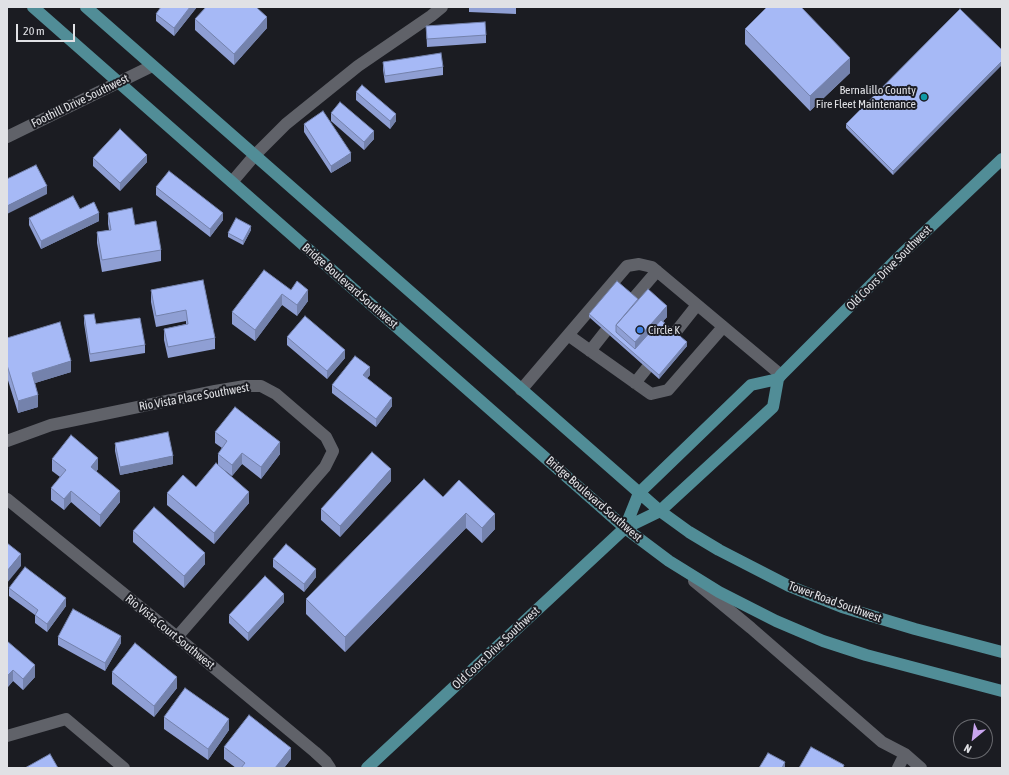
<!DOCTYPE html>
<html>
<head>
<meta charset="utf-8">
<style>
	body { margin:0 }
	#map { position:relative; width:1009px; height:775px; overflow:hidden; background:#1b1c22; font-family:"Asap Condensed",sans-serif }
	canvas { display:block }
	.frame { position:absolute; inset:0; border:8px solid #e0e1e5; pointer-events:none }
	.north { position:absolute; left:953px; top:719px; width:40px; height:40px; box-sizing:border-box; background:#1b1c22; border:1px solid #6a6b70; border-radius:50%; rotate:209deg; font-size:11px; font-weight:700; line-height:16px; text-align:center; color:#e0e1e5 }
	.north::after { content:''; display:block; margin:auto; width:14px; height:18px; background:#c9a5ee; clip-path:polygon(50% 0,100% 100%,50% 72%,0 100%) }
	.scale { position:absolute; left:16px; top:24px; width:59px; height:18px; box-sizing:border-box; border:2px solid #e0e1e5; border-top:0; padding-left:5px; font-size:12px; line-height:14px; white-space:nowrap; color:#e0e1e5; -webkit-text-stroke:3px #1b1c22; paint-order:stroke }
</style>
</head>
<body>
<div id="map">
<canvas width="1009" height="775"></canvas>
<div class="frame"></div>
<div class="north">N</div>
<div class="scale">20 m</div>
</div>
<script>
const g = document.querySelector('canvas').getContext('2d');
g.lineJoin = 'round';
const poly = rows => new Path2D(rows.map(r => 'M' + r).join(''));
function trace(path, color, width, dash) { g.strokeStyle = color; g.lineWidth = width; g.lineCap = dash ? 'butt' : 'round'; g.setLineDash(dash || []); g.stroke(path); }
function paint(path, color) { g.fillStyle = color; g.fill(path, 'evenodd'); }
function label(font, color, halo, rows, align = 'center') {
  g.font = font + ' "Asap Condensed",sans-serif'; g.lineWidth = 4; g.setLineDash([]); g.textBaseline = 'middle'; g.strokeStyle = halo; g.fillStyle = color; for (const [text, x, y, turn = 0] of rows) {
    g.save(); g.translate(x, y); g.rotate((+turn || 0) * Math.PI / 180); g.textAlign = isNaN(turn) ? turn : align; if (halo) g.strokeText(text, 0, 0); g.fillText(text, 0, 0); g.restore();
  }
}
trace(poly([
	[7,137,152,66],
	[232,182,255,155,286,124,358,66,431,16,442,7],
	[633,299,657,271],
	[674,334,697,305],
	[568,335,651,394,668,390,723,327],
	[590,351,605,332],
	[635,383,647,368],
	[521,390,627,266,639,264,652,267,781,375],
	[7,441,51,425,215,391,245,386,261,386,276,394,326,437,333,451,325,467,177,637],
	[7,499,177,637,315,752,326,762,330,768],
	[694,581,751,628,882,742,905,754,921,768],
	[7,736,66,719,124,768],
	[898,768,905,754]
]), '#606269', 12);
trace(poly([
	[33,7,625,528,669,561,719,592,776,621,823,641,866,655,1002,691],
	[86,7,660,511,689,532,719,550,789,586,842,607,915,629,1002,652],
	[625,528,639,493,751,385,778,379],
	[367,768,625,528,660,511,773,407,778,379,781,375,904,252,1002,159]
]), '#518d97', 12);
paint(poly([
	[161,7,197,7,174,36,156,21,156,14],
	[469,7,516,7,516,14,469,12],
	[960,9,893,175,846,128,846,124],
	[195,19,267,28,234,65,195,30],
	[426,26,486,35,486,43,427,47],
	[745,29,850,73,810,111,745,44],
	[383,62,443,67,443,75,385,83,383,70],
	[356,92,396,121,390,129,356,100],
	[331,113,374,139,364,150,331,121],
	[304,124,351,161,331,173,304,132],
	[93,158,147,162,120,191,93,166],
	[156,187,223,220,210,237,156,195],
	[80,209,99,221,41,249,29,225,29,218],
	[108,213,135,225,161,250,161,261,102,272,97,243,97,232,109,230,108,224],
	[251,230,243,245,228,237,228,233],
	[203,280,215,338,215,349,168,358,164,340,164,329,186,324,186,321,156,327,151,302,151,290],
	[291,290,308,301,297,316,282,305,255,341,232,324,232,312],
	[638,299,667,317,663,321,687,346,659,379,589,317,589,314],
	[84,315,96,324,145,345,145,353,90,362,84,323],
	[287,337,345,358,327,379,287,345],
	[7,338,71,372,35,383,38,407,18,413,7,377],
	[370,375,367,378,392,406,376,427,332,393,332,385],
	[215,432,280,454,261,479,242,464,232,476,219,466,249,503,214,544,167,505,167,493,196,487,218,465,218,454,222,448,215,443],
	[115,443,173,464,120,475,115,451],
	[52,459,98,469,96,472,120,502,100,527,71,502,64,510,51,500,51,488,60,477,52,471],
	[391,481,340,537,321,520,321,509],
	[443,497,495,529,482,543,466,528,345,652,306,614,306,599],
	[133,531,205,564,184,588,133,542],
	[273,559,316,577,304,592,273,567],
	[9,588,66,606,47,632,35,623,35,615,9,596],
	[284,602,248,641,229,623,229,615],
	[58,637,121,643,105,671,58,645],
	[7,641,35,677,23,690,13,681,7,688],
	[112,672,177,688,154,717,112,684],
	[164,717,229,730,208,760,164,729],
	[224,747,291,759,284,768,236,768,224,759]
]), '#8f9fd4');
paint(poly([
	[190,7,197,7,174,36,174,28],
	[267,17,267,28,234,65,234,54],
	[850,58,850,73,810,111,810,96],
	[1002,61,1002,65,893,175,893,171],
	[396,114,396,121,390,129,390,121],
	[374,131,374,139,364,150,364,142],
	[351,153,351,161,331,173,331,166],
	[147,155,147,162,120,191,120,183],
	[47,186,47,194,7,214,7,206],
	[99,213,99,221,41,249,41,241],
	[223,213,223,220,210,237,210,229],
	[251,226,251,230,243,245,243,241],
	[308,290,308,301,297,316,297,305],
	[282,294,282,305,255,341,255,330],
	[667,306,667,317,635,353,635,342],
	[687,342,687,346,659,379,659,375],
	[345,350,345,358,327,379,327,371],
	[71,361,71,372,32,384,32,373],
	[370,367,370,375,363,383,363,375],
	[38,395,38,407,18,413,18,401],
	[392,398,392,406,376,427,376,419],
	[280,442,280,454,261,479,261,467],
	[242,453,242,464,232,476,232,465],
	[173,456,173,464,120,475,120,467],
	[98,458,98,469,91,478,91,467],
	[391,469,391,481,340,537,340,526],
	[71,491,71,502,64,510,64,499],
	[120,491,120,502,100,527,100,515],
	[249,492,249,503,214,544,214,533],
	[466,513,466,528,345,652,345,637],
	[495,514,495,529,482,543,482,528],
	[205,553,205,564,184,588,184,576],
	[21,554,21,566,7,583,7,571],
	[316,569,316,577,304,592,304,584],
	[284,594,284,602,248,641,248,633],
	[66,598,66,606,47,632,47,624],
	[121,636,121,643,105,671,105,663],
	[35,665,35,677,23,690,23,679],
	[13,670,13,681,7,688,7,676],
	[177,677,177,688,154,717,154,706],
	[229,719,229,730,208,760,208,749],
	[291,748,291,759,284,768,275,768],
	[785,762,785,768,782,768]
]), '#7482ac');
const building = poly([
	[161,7,190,7,174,28,156,14,161,7],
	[206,7,256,7,267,17,234,54,195,19,206,7],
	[767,7,801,7,850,58,810,96,745,29,767,7],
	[960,9,1002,50,1002,61,893,171,846,124,960,9],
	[485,22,486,35,427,39,426,26,485,22],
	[441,53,443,67,385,76,383,62,441,53],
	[362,85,396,114,390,121,356,92,362,85],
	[340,102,374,131,364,142,331,113,340,102],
	[323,111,351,153,331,166,304,124,323,111],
	[120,129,147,155,120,183,93,158,120,129],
	[36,165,47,186,7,206,7,179,36,165],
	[169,171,223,213,210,229,156,187,169,171],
	[73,196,80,209,94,202,99,213,41,241,29,218,73,196],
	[132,208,135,225,156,221,161,250,102,260,97,232,111,230,108,213,132,208],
	[236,218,251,226,243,241,228,233,236,218],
	[264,270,291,290,297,281,308,290,297,305,282,294,255,330,232,312,264,270],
	[203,280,215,338,168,347,164,329,188,324,186,310,156,316,151,290,203,280],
	[617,281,638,299,616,325,616,332,635,349,661,320,687,342,659,375,589,314,617,281],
	[648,289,667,306,635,342,616,325,648,289],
	[94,314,96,324,140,318,145,345,90,354,84,315,94,314],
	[305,316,345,350,327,371,287,337,305,316],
	[60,322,71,361,32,373,38,395,18,401,7,365,7,338,60,322],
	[355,356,370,367,363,375,392,398,376,419,332,385,355,356],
	[235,407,280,442,261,467,242,453,232,465,218,454,227,441,215,432,235,407],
	[168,432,173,456,120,467,115,443,168,432],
	[71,435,98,458,91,467,120,491,100,515,71,491,64,499,51,488,66,470,52,459,71,435],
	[372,452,391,469,340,526,321,509,372,452],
	[216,463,249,492,214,533,167,493,183,475,196,487,216,463],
	[424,479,443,497,459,480,495,514,482,528,466,513,345,637,306,599,424,479],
	[154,507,205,553,184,576,133,531,154,507],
	[7,543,21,554,7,571,7,543],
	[286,544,316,569,304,584,273,559,286,544],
	[25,567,66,598,47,624,35,615,38,610,9,588,25,567],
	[265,576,284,594,248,633,229,615,265,576],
	[73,609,121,636,105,663,58,637,73,609],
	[7,641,35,665,23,679,13,670,7,676,7,641],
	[135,643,177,677,154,706,112,672,135,643],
	[185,688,229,719,208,749,164,717,185,688],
	[249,715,291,748,275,768,241,768,245,763,224,747,249,715],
	[811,747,844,765,843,768,799,768,811,747],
	[768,753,785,762,782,768,759,768,768,753],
	[50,754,58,768,25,768,50,754]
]);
paint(building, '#a6b9f6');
trace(building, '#7482ac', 1);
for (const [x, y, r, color] of [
	[924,97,4,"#0f9aa8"],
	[640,330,4,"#3f7fe0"]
]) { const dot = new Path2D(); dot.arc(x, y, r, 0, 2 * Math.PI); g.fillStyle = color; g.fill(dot); trace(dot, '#1b1c22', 1.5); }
label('12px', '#e0e1e5', '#1b1c22', [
	["Bernalillo County",916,90],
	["Fire Fleet Maintenance",916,104],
	["Circle K",648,330,"left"]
], 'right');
label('12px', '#e0e1e5', '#1b1c22', [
	["Foothill Drive Southwest",80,101,-26],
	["Old Coors Drive Southwest",889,268,-45],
	["Bridge Boulevard Southwest",350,286,41],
	["Rio Vista Place Southwest",194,397,-10],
	["Bridge Boulevard Southwest",594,499,41],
	["Tower Road Southwest",835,602,20],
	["Rio Vista Court Southwest",170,632,39],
	["Old Coors Drive Southwest",496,648,-43]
]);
</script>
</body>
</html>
